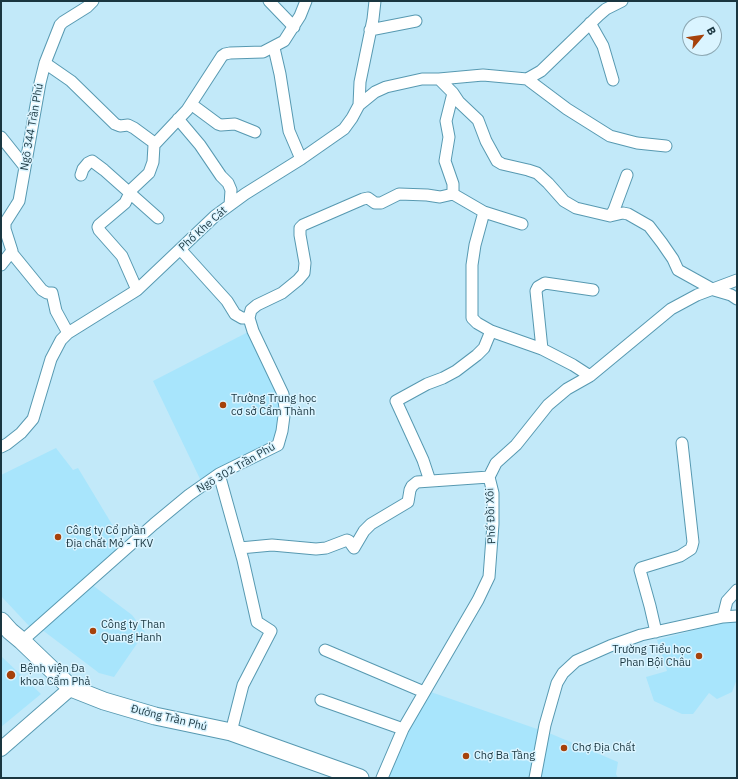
<!DOCTYPE html>
<html>
<head>
<meta charset="utf-8">
<style>
	body { margin:0 }
	#map { position:relative; width:738px; height:779px; overflow:hidden; background:#c2e9f9; font-family:"IBM Plex Sans",sans-serif }
	canvas { display:block }
	.frame { position:absolute; inset:0; border:2px solid #1a3640; pointer-events:none }
	.north { position:absolute; left:682px; top:16px; width:40px; height:40px; box-sizing:border-box; background:#daf4ff; border:1px solid #8da8b3; border-radius:50%; rotate:61deg; font-size:11px; font-weight:700; line-height:16px; text-align:center; color:#1a3640 }
	.north::after { content:''; display:block; margin:auto; width:14px; height:18px; background:#a6420b; clip-path:polygon(50% 0,100% 100%,50% 72%,0 100%) }
</style>
</head>
<body>
<div id="map">
<canvas width="738" height="779"></canvas>
<div class="frame"></div>
<div class="north">B</div>
</div>
<script>
const g = document.querySelector('canvas').getContext('2d');
g.lineJoin = 'round';
function paint(path, color) { g.fillStyle = color; g.fill(path, 'evenodd'); }
const poly = rows => new Path2D(rows.map(r => 'M' + r).join(''));
function trace(path, color, width, dash) { g.strokeStyle = color; g.lineWidth = width; g.lineCap = dash ? 'butt' : 'round'; g.setLineDash(dash || []); g.stroke(path); }
function label(font, color, halo, rows, align = 'center') {
  g.font = font + ' "IBM Plex Sans",sans-serif'; g.lineWidth = 3; g.setLineDash([]); g.textBaseline = 'middle'; g.strokeStyle = halo; g.fillStyle = color; for (const [text, x, y, turn = 0] of rows) {
    g.save(); g.translate(x, y); g.rotate((+turn || 0) * Math.PI / 180); g.textAlign = isNaN(turn) ? turn : align; if (halo) g.strokeText(text, 0, 0); g.fillText(text, 0, 0); g.restore();
  }
}
paint(poly([
	[250,331,282,402,278,428,274,439,201,481,153,381],
	[56,448,73,470,78,468,113,526,110,528,120,546,30,627,1,596,1,475],
	[91,584,132,615,145,632,114,677,99,673,41,629],
	[737,619,737,679,732,692,717,699,709,693,693,714,682,714,654,701,646,677,667,671,657,640],
	[1,656,41,694,1,727],
	[428,691,540,730,531,778,386,778,406,734],
	[549,733,618,762,616,774,618,778,538,778]
]), '#a8e5fc');
const minor = poly([
	[269,1,294,27],
	[590,23,603,46,613,80],
	[370,30,416,21],
	[274,48,280,74,289,131,301,159],
	[45,63,71,81,115,124,120,126,128,125,134,128,153,142,154,145,187,110,222,56,225,54,230,53,263,52,284,41,300,16,306,1],
	[527,79,567,109,610,136,637,143,666,146],
	[453,93,459,102,478,120,486,141,497,161,502,164,528,170,537,173,548,183,564,201,576,208,610,216,623,213,628,214,649,226,662,243,673,259,678,270,714,290,731,295,737,299],
	[191,104,218,124,221,125,235,124,255,132],
	[359,105,375,92,386,87,422,79,439,79,483,75,527,79,541,71,599,15,606,9,622,1],
	[178,119,200,145,221,176,228,183,231,190,230,205],
	[1,137,25,167],
	[81,175,83,169,88,163,92,161,104,170,158,218],
	[453,194,484,212,522,224],
	[484,212,475,245,472,265,472,318,477,323,491,331,542,349,573,365,590,376],
	[610,216,614,210,627,175],
	[180,249,227,301,235,314,242,318,249,318],
	[11,252,42,290,47,293,52,293,56,311,68,333],
	[1,265,12,251,5,229,5,223,19,201,40,83,45,63,60,25,63,22,87,7,93,1],
	[137,290,122,256,99,230,98,227,99,225,125,203,132,189,149,173,153,162,154,145],
	[542,349,536,291,538,287,545,283,593,290],
	[1,447,7,444,21,433,33,419,51,359,61,340,68,333,137,290,215,216,245,194,301,159,344,129,352,118,359,105,360,82,373,19,375,1],
	[219,474,243,560,257,622,271,631,243,685,231,732],
	[430,481,423,460,396,401,427,384,443,378,456,371,477,355,484,348,491,331],
	[240,548,272,545,316,549,326,548,347,540,349,541,354,548,364,531,371,524,408,502,410,490,412,486,417,482,489,477],
	[723,617,727,601,737,590],
	[656,632,650,606,640,570,641,568,680,556,691,549,692,546,693,542,682,443],
	[22,641,154,524,189,495,219,474,278,445,282,431,285,408,283,394,253,331,249,318,251,310,257,305,282,293,298,280,304,273,305,263,300,235,300,228,303,225,363,199,368,198,375,203,381,203,399,194,427,195,440,197,453,194,453,184,445,161,449,137,446,121,453,93,439,79],
	[325,650,424,692],
	[321,700,403,729],
	[382,778,403,729,478,600,489,577,493,524,493,493,489,477,496,463,516,445,548,405,567,389,590,376,671,309,697,295,737,280],
	[535,778,545,725,557,683,563,673,576,661,610,646,641,635,723,617,737,616]
]);
const tertiary = poly([
	[1,749,71,688]
]);
const primary = poly([
	[1,621,10,631,22,641,71,688,104,701,155,716,231,732,360,778]
]);
trace(minor, '#5799b1', 13);
trace(tertiary, '#5799b1', 16);
trace(primary, '#5799b1', 19);
trace(minor, '#fff', 11);
trace(tertiary, '#fff', 14);
trace(primary, '#fff', 17);
for (const [x, y, r, color] of [
	[223,405,4,"#a6420b"],
	[58,537,4,"#a6420b"],
	[93,631,4,"#a6420b"],
	[699,656,4,"#a6420b"],
	[11,675,5,"#a6420b"],
	[564,748,4,"#a6420b"],
	[466,756,4,"#a6420b"]
]) { const dot = new Path2D(); dot.arc(x, y, r, 0, 2 * Math.PI); g.fillStyle = color; g.fill(dot); trace(dot, '#daf4ff', 1.5); }
label('11px', '#1a3640', '#daf4ff', [
	["Ngõ 344 Trần Phú",32,127,-80],
	["Phố Khe Cát",203,229,-42],
	["Ngõ 302 Trần Phú",236,468,-30],
	["Phố Đồi Xôi",491,516,-92],
	["Đường Trần Phú",169,718,14]
]);
label('11px', '#1a3640', '#daf4ff', [
	["Trường Trung học",231,399],
	["cơ sở Cẩm Thành",231,412],
	["Công ty Cổ phần",66,531],
	["Địa chất Mỏ - TKV",66,544],
	["Công ty Than",101,625],
	["Quang Hanh",101,638],
	["Trường Tiểu học",691,650,"right"],
	["Phan Bội Châu",691,663,"right"],
	["Bệnh viện Đa",20,669],
	["khoa Cẩm Phả",20,682],
	["Chợ Địa Chất",572,748],
	["Chợ Ba Tầng",474,756]
], 'left');
</script>
</body>
</html>
